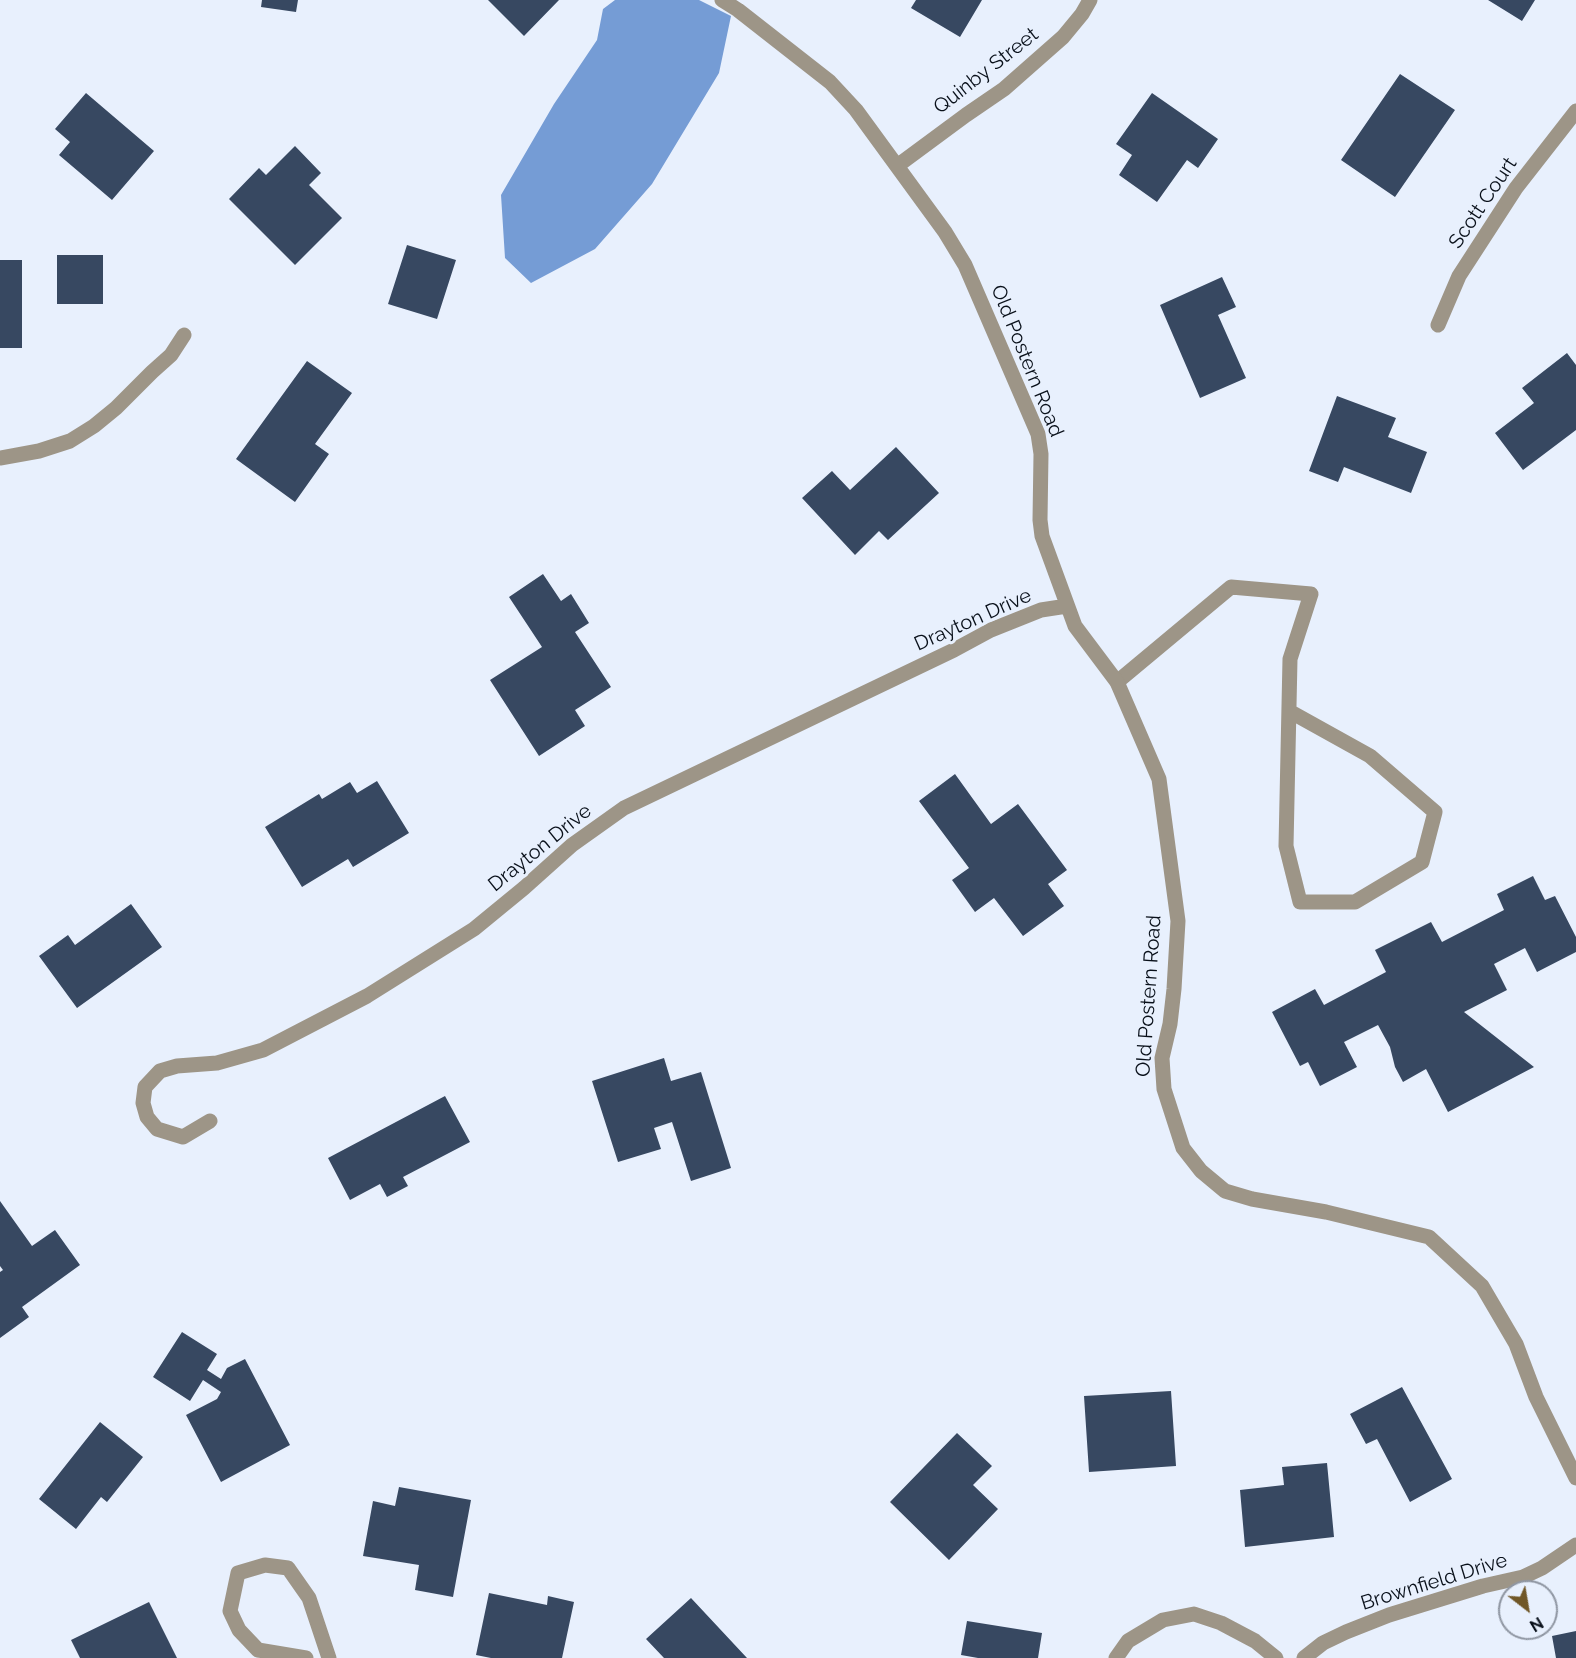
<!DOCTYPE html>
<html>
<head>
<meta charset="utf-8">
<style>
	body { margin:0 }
	#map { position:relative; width:1576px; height:1658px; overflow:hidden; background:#e8f0fd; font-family:Raleway,sans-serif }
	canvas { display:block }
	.north { position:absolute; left:1498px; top:1580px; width:60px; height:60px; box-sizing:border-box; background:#e8f0fd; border:2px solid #8f96a2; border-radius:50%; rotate:149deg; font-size:16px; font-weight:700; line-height:24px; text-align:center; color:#09101a }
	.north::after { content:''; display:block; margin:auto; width:21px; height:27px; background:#705728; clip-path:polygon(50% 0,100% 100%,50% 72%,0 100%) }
</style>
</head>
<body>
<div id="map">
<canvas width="1576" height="1658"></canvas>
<div class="north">N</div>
</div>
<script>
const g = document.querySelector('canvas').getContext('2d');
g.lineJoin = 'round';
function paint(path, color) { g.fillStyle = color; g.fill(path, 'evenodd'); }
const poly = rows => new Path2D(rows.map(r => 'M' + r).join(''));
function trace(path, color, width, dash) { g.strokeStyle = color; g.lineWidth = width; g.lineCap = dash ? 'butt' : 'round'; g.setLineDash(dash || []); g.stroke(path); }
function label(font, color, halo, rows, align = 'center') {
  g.font = font + ' Raleway,sans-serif'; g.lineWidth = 6; g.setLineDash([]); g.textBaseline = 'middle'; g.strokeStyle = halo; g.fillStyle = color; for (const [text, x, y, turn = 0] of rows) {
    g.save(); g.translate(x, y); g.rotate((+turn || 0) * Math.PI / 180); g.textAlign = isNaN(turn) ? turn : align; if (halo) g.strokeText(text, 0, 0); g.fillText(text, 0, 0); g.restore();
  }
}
paint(poly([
	[615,0,699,0,731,16,719,73,652,184,595,249,531,283,505,258,501,195,554,104,597,40,603,9]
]), '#759cd5');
paint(poly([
	[262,0,298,0,296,12,261,7],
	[488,0,559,0,524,36],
	[916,0,982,0,960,37,911,8],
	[1488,0,1535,0,1522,21],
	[1400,74,1455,110,1395,197,1341,160],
	[86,93,154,151,112,200,59,155,70,142,55,129],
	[1152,93,1218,139,1198,168,1187,160,1157,202,1119,175,1132,155,1116,144],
	[295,146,321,173,309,185,342,218,295,265,229,199,259,168,266,175],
	[407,245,456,260,437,319,388,304],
	[57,255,103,255,103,304,57,304],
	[0,260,22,260,22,348,0,348],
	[1222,277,1236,307,1218,315,1246,378,1200,398,1160,305],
	[1567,353,1576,365,1576,430,1523,470,1495,433,1534,403,1522,388],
	[307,361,352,393,315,444,329,454,295,502,236,459],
	[1337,396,1396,418,1388,437,1427,452,1411,493,1344,467,1338,482,1309,471],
	[896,447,939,493,888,540,879,531,855,555,802,498,832,471,850,490],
	[543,574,561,601,571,594,589,623,575,632,611,687,575,710,585,726,539,756,490,680,542,647,509,597],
	[955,774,991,824,1018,804,1067,870,1048,884,1064,906,1023,936,994,898,975,912,952,880,969,868,919,801],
	[377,781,409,833,353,867,348,859,302,887,265,827,319,794,322,799,350,782,357,793],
	[1533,876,1545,900,1555,896,1576,937,1576,952,1537,972,1525,948,1494,964,1507,990,1464,1012,1534,1067,1448,1112,1426,1069,1403,1082,1395,1067,1390,1047,1378,1025,1344,1042,1357,1067,1320,1086,1308,1062,1300,1066,1272,1012,1315,989,1324,1005,1386,972,1375,950,1431,922,1442,942,1504,910,1497,894],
	[131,904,162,947,77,1008,39,956,68,935,75,945],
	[664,1058,671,1081,701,1072,731,1168,691,1181,672,1122,654,1128,661,1149,618,1162,592,1081],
	[445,1096,470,1142,403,1177,408,1186,387,1197,380,1184,350,1200,328,1158],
	[0,1201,32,1246,55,1230,80,1265,22,1307,29,1317,0,1338,0,1272,3,1270,0,1266],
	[182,1332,217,1354,207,1370,221,1379,227,1368,245,1359,290,1445,221,1482,186,1415,217,1399,221,1392,203,1380,190,1401,153,1377],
	[1402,1387,1452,1479,1410,1502,1377,1439,1366,1444,1350,1414],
	[1171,1391,1176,1466,1089,1472,1084,1396],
	[100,1422,143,1457,107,1502,101,1497,76,1529,39,1499],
	[957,1433,992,1466,973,1485,998,1509,949,1560,890,1502],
	[1327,1463,1334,1537,1245,1547,1240,1490,1284,1485,1282,1467],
	[399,1487,471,1500,453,1597,415,1590,419,1565,363,1556,373,1501,395,1506],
	[489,1593,547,1605,548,1596,574,1602,562,1658,491,1658,476,1655],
	[691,1598,747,1658,664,1658,646,1639],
	[149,1602,177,1658,80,1658,71,1640],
	[967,1621,1042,1633,1038,1658,978,1658,961,1655],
	[1576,1631,1576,1658,1556,1658,1552,1636]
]), '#374861');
trace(poly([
	[1117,682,1231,587,1311,594,1290,659,1286,846,1300,902,1355,902,1422,862,1435,812,1370,756,1289,711]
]), '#9d9587', 15);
trace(poly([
	[722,0,738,10,830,82,856,110,945,232,965,265,1038,434,1041,454,1040,520,1042,536,1075,626,1117,682,1159,779,1178,921,1174,989,1170,1024,1162,1058,1164,1089,1183,1148,1201,1171,1225,1191,1252,1199,1326,1212,1429,1237,1482,1286,1516,1344,1536,1397,1576,1478],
	[897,166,966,115,1004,89,1063,37,1082,14,1090,0],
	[1438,325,1459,276,1516,188,1576,111],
	[0,458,39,451,70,441,94,426,116,408,152,372,171,355,184,335],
	[210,1121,183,1137,157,1129,147,1117,143,1103,145,1087,160,1071,177,1066,217,1063,263,1050,367,996,474,929,524,888,572,845,624,808,954,650,991,630,1041,610,1067,606],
	[306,1658,258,1650,239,1630,230,1611,238,1573,265,1565,288,1568,309,1598,329,1658],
	[1116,1658,1128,1641,1163,1620,1194,1614,1221,1623,1255,1641,1276,1658],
	[1304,1658,1323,1643,1346,1632,1389,1615,1483,1586,1523,1577,1542,1568,1576,1545]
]), '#9d9587', 15);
label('20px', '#09101a', '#e8f0fd', [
	["Quinby Street",986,71,-38],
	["Scott Court",1483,203,-56],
	["Old Postern Road",1027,361,68],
	["Drayton Drive",973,620,-24],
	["Drayton Drive",540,848,-39],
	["Old Postern Road",1149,996,-86],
	["Brownfield Drive",1434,1582,-17]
]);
</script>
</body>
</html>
